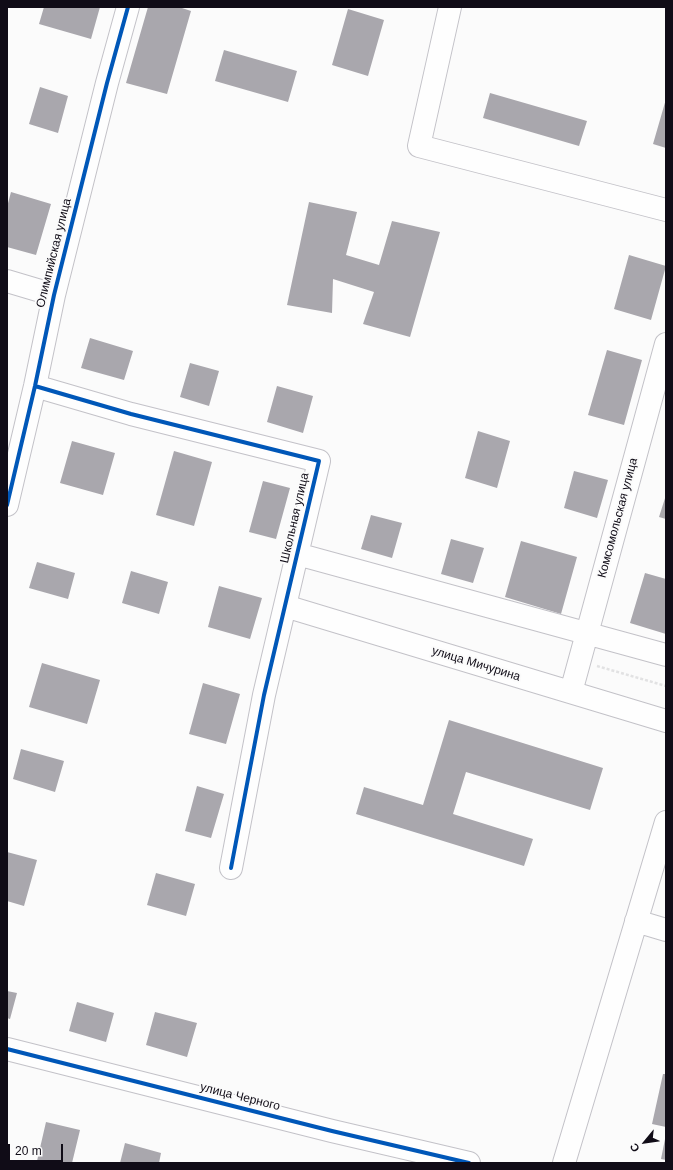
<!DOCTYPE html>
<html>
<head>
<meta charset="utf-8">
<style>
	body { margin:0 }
	#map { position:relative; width:673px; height:1170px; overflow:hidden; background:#fbfbfb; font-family:Helvetica,sans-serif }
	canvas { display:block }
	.frame { position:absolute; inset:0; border:8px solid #100c17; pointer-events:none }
	.north { position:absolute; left:625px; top:1122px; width:40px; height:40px; -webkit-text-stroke:3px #fbfbfb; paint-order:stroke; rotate:241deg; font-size:11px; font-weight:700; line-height:16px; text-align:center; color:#100c17 }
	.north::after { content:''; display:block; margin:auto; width:14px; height:18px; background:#100c17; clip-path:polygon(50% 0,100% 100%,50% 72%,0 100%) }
	.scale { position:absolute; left:8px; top:1144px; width:55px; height:18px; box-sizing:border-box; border:2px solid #100c17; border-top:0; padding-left:5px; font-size:12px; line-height:14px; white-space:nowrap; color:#100c17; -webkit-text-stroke:3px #fbfbfb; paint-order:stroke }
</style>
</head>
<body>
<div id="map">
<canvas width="673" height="1170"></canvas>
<div class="frame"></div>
<div class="north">С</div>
<div class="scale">20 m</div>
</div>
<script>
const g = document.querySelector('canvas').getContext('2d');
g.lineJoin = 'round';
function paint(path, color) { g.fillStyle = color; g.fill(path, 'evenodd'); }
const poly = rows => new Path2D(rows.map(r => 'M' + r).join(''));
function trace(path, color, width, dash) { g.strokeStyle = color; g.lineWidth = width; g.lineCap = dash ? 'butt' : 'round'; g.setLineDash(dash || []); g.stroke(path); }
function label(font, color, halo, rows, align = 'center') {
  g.font = font + ' Helvetica,sans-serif'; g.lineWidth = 4; g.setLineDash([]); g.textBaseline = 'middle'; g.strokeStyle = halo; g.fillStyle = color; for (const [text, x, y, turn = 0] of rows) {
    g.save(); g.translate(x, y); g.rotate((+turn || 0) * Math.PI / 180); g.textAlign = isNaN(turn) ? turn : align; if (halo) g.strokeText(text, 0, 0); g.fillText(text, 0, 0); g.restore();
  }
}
paint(poly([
	[44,7,100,7,91,39,39,24],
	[148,7,179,7,191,11,167,94,126,83],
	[348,9,384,20,368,76,332,65],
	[224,50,297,71,288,102,215,81],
	[40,87,68,96,58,133,29,124],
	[490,93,587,121,579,146,483,118],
	[666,99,666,148,653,144],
	[11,192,51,204,36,255,7,247,7,207],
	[309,202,357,212,346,255,379,265,392,221,440,232,410,337,363,324,374,292,333,279,332,313,287,305],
	[629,255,666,266,651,320,614,309],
	[90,338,133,351,124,380,81,368],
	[607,350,642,360,624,425,588,415],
	[190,363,219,371,209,406,180,397],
	[277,386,313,396,303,433,267,422],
	[478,431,510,441,497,488,465,478],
	[72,441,115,453,103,495,60,483],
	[174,451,212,462,194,526,156,515],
	[574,471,608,480,597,518,564,508],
	[263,481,290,488,276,539,249,532],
	[666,495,666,519,659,517],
	[371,515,402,523,392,558,361,549],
	[451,539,484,548,473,583,441,574],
	[521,541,577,557,561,614,505,597],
	[37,562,75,573,68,599,29,588],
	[131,571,168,582,159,614,122,603],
	[645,573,666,579,666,634,630,623],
	[219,586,262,598,250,639,208,627],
	[42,663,100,680,87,724,29,707],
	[203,683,240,694,226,744,189,734],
	[449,720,603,768,590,810,466,772,453,814,533,839,524,866,356,814,364,787,423,805],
	[21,749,64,761,55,792,13,779],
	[197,786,224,794,211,838,185,831],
	[7,852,37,860,24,906,7,901],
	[156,873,195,884,186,916,147,905],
	[7,991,17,993,10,1019,7,1018],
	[77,1002,114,1013,106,1042,69,1031],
	[155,1012,197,1023,187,1057,146,1045],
	[663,1074,666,1074,666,1127,652,1124],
	[46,1122,80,1130,72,1163,47,1163,37,1161],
	[665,1139,666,1139,666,1160,661,1159],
	[125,1143,161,1153,159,1163,120,1163]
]), '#a9a7ad');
const minor = poly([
	[450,7,419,146,666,210],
	[7,281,54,295],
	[35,386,131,414,319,461,264,695,231,868],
	[7,505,35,386,54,295,107,83,128,7],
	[297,554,666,655],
	[285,606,666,721],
	[571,692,666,344],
	[636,921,666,930],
	[7,1049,332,1131,469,1163],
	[564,1163,666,822]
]);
trace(minor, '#c3c2c8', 24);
trace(poly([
	[597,666,666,686]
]), '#e2e2e3', 2.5, [3, 2]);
trace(minor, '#fefefe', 22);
trace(poly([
	[35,386,131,414,319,461,264,695,231,868],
	[7,505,35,386,54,295,107,83,128,7],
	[7,1049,332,1131,469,1163]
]), '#0057b8', 4);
label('12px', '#100c17', '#fbfbfb', [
	["Олимпийская улица",54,253,-76],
	["Школьная улица",295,518,-77],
	["Комсомольская улица",618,518,-75],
	["улица Мичурина",476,664,17],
	["улица Черного",240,1097,14]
]);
</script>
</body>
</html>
